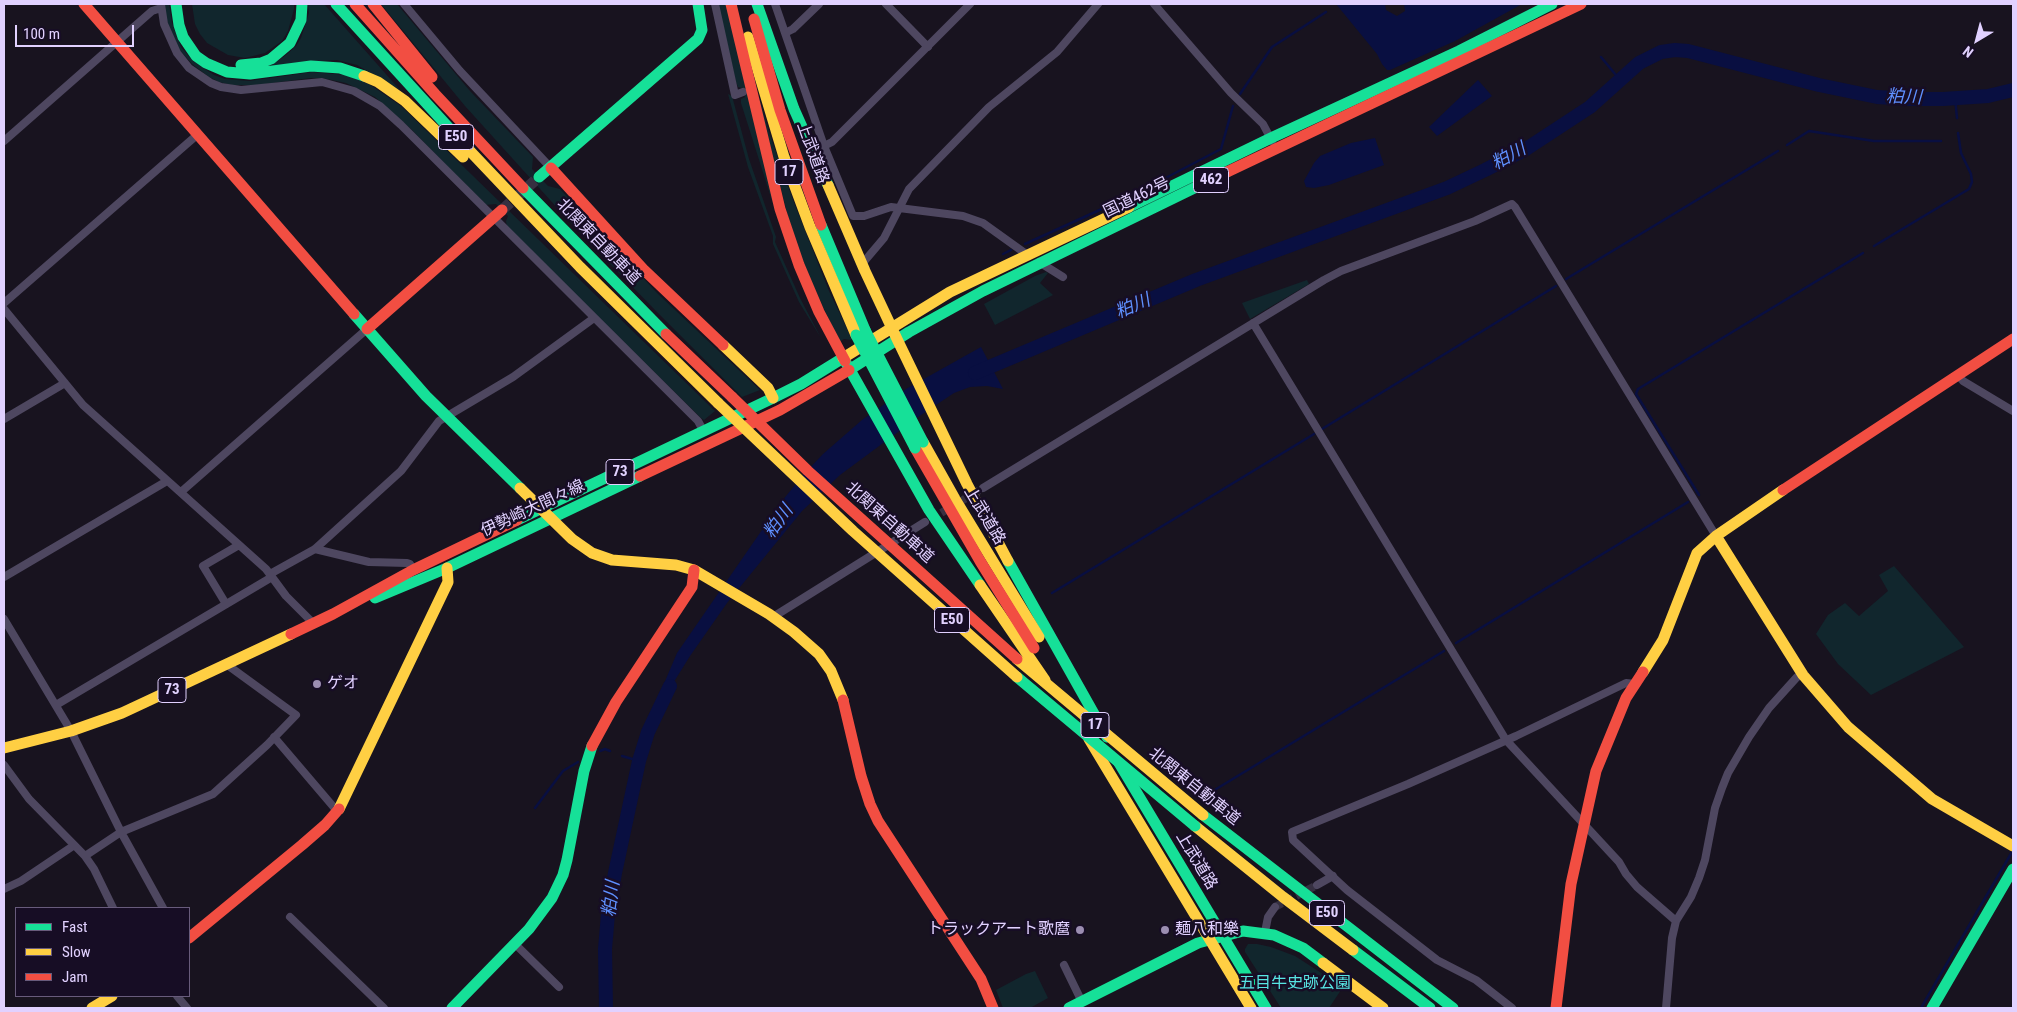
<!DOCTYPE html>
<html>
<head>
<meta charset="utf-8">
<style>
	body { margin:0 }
	#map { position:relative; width:2017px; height:1012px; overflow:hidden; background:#18131f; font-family:"Roboto Condensed",sans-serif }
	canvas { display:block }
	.frame { position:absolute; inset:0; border:5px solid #e1d1ff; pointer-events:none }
	.legend { position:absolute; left:15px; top:907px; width:175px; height:90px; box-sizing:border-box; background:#170d25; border:1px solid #685b7c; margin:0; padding:6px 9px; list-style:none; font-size:15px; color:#e1d1ff }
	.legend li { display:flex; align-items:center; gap:10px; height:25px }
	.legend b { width:25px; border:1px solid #685b7c }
	.north { position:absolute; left:1952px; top:15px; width:50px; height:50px; -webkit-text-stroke:4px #170d25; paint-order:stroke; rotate:217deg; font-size:14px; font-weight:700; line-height:20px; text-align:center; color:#e1d1ff }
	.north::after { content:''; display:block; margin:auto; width:18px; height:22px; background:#e1d1ff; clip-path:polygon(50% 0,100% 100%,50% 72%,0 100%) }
	.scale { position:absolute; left:15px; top:25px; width:119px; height:22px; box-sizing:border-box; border:2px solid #e1d1ff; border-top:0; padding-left:6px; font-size:15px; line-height:18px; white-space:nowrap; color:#e1d1ff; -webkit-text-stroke:4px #170d25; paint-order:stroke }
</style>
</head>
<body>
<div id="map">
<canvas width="2017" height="1012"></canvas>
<div class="frame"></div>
<ul class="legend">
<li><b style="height:6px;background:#16e098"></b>Fast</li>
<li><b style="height:6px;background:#ffcf43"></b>Slow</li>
<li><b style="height:6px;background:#f24e42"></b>Jam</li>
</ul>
<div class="north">N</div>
<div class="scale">100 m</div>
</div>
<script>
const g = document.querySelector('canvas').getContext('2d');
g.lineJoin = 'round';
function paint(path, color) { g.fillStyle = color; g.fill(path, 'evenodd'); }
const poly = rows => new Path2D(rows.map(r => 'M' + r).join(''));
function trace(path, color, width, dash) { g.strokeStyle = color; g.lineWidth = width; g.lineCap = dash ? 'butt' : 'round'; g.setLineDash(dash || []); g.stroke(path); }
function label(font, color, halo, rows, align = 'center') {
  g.font = font + ' "Roboto Condensed","Noto Sans JP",sans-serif'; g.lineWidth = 5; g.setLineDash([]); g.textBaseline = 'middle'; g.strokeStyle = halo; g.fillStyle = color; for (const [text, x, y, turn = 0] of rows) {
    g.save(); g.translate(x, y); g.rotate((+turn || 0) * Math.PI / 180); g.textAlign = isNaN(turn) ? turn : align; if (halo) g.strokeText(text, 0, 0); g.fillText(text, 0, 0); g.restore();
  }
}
paint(poly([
	[165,4,169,4,172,23,181,47,193,61,214,75,225,79,249,81,312,72,346,75,369,84,401,106,715,411,704,420,701,418,507,227,506,221,508,216,496,204,485,205,412,130,375,97,346,83,322,78,311,78,257,85,232,85,219,82,209,77,192,64,176,46,166,18],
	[192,4,294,4,294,9,288,31,282,41,265,53,245,58,228,55,207,43,200,34,195,24],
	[308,4,324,4,400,90,357,65,337,60,300,62,269,67,286,55,296,46,301,38,309,13],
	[381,4,397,4,470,91,533,157,532,169,548,186,560,189,657,293,760,390,742,397,655,310,579,232,465,106],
	[718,4,726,4,780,226,741,103,741,99,745,97,742,88,738,87,736,82],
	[754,81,771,138,793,200,829,291,852,339,851,340,844,339,839,342,795,245],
	[728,94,732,96,749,159,776,237,775,242,800,298,821,338,799,302,773,244,773,236,748,167],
	[1046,272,1048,273,1040,283,1053,295,995,325,984,304,1035,276],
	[1307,280,1309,284,1250,319,1242,303],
	[1894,566,1964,647,1871,695,1838,664,1816,634,1828,615,1845,603,1859,616,1888,591,1879,575],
	[1248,944,1257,944,1271,947,1295,956,1343,987,1329,1008,1281,1008,1245,952,1245,949],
	[1035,971,1048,998,1030,1008,1003,1008,996,990,1026,974]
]), '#11262d');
paint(poly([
	[1336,4,1385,4,1386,10,1397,16,1405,11,1404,4,1522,4,1455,41,1390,70,1387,70,1382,64,1377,54],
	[1478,80,1492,96,1437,136,1429,127],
	[1375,138,1384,165,1329,185,1314,188,1306,187,1304,181,1314,163,1320,156,1351,143],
	[981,347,1003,389,987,386,970,387,954,393,921,415,840,475,802,511,727,603,690,656,662,701,663,686,677,653,782,501,804,474,823,454,862,420,906,389]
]), '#090f41');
trace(poly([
	[1601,57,1620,80],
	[1240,94,1272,47,1326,12],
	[1955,98,1957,118],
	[1787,145,1809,131,1874,141,1941,141],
	[1133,195,1221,149,1233,106],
	[1025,244,1115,203],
	[1874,246,1969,189,1972,182,1971,174,1961,153,1958,133],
	[1003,254,1011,250],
	[1566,279,1778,151],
	[1322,429,1556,286],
	[1699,495,1636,394,1638,389,1863,253],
	[1052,593,1314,434],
	[1456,643,1688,502],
	[600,751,605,749,610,751],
	[622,756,639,761],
	[1203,797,1444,651],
	[535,808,563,771,578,762],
	[1921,1008,2012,852]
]), '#090f41', 2.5);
trace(poly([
	[975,373,1196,280,1447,188,1485,170,1526,149,1590,107,1639,63,1661,52,1675,50,1688,51,1819,85,1877,97,1909,99,1943,99,1988,96,2013,90],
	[606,1008,605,949,608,914,615,873,639,761,648,732,670,686]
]), '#090f41', 14);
trace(poly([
	[931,519,983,488],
	[1275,907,1317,885]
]), '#363041', 8, [8, 4]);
trace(poly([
	[502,210,539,177]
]), '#363041', 11, [11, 5.5]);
trace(poly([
	[161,4,164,24,177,53,189,68,211,83,221,87,241,90,322,82,354,91,380,106,401,125,698,421,704,432],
	[404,4,460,71,551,168],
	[715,4,735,95,743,92],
	[775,4,824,146,853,216,864,216,891,207,963,216,983,223,1029,256],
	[886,4,928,47],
	[1154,4,1231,93,1263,124,1272,141],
	[785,33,793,29,819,4],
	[4,141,152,11,161,8],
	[824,146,832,142,970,4],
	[1039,262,1063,277],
	[862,264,884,238,909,189,989,107,1057,52,1098,4],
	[4,303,197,135],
	[4,309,83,405,266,569,286,596,313,623],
	[1253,323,1506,740,1619,862,1626,874,1637,887,1676,921],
	[1958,375,1963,381,2013,411],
	[4,419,65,383],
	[983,488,1324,280,1341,271,1475,221,1512,204,1515,207,1716,536],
	[181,492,367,329],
	[315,549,369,562,407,563,410,564,413,570],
	[270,574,315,549,401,471,439,421,513,377,594,318],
	[4,577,167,481],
	[226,604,203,566,239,545],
	[773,617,925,522],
	[4,619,71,731,121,832,213,794,267,745,296,715,226,664],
	[56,705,272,577],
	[274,737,337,811],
	[4,765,29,799,85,856,94,869,113,908],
	[85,856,121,832,163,908],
	[1317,885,1333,876],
	[4,889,21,881,73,846],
	[290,917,384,1008],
	[1265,932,1268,917,1275,907],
	[515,944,559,987],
	[1064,965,1082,1002],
	[177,996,187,1008],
	[1512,1008,1476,980,1437,960,1347,890,1293,840,1292,832,1408,784,1516,736,1626,683,1635,684],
	[1666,1008,1672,938,1676,921,1691,897,1699,878,1705,860,1715,808,1722,788,1728,773,1749,737,1769,708,1797,677,1803,675]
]), '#4e4760', 8);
trace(poly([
	[176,4,179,25,183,37,196,56,206,63,227,72,250,74,311,66,340,68,364,76],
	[336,4,469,150],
	[757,4,794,109,828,185],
	[241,65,261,63,271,59,290,43,301,20,302,4],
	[539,177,698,39,702,30,698,4],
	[523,188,666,334],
	[1129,207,1271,138,1459,51,1552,4],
	[821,225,865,330],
	[354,314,426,396,520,488],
	[845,361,929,510,980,585],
	[849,370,909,332,983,291,1227,172],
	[517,520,773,398,801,384,843,358],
	[1008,561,1107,737],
	[375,598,447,568,640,476],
	[1119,763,1266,1008],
	[1203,815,1453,1008],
	[1353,950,1430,1008],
	[452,1008,529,929,552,898,563,875,567,860,584,771,592,746],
	[1069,1008,1198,943,1243,931,1274,935,1303,948,1323,963],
	[1932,1008,2013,869]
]), '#16e098', 11);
trace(poly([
	[748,37,784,157,810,227,856,335],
	[364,76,378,82,405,101,463,157],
	[469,150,580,267,718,403],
	[828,185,865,271,897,339,967,484,1008,561],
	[723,345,768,388,773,398],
	[843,358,950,292,1129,207],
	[923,442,955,499,1039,637],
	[520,488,572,539,592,553,612,560,676,565,694,570,769,614,794,632,819,654,831,671,843,700],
	[1716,536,1803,675,1848,727,1932,799,2013,846],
	[980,585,1045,680],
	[1643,672,1663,640,1697,553,1716,536,1783,490],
	[1089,739,1251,1008],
	[4,748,71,731,122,713,291,634],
	[339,809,448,582,447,568],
	[1195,826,1283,897,1353,950],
	[1323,963,1383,1008],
	[92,1008,112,996]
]), '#ffcf43', 11);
trace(poly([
	[84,4,354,314],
	[355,4,435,94,523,188],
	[373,4,432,77],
	[731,4,780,209,799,265,819,312,845,361],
	[754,19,780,110,821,225],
	[551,168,643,269,723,345],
	[1227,172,1581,4],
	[367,329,502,210],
	[666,334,732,397],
	[915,448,980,561,1034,648],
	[640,476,780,410,849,370],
	[1783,490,2013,339],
	[291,634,333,614,413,570,517,520],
	[843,700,861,776,870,804,878,821,981,979,993,1008],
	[592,746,616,702,692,587,694,570],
	[189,938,302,845,325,825,339,809],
	[1556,1008,1571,884,1596,771,1626,698,1643,672]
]), '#f24e42', 11);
trace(poly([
	[865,330,923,442],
	[856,335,915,448],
	[1017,677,1195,826]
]), '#16e098', 11);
trace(poly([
	[718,403,853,531,1017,677],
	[1017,659,1203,815]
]), '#ffcf43', 11);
trace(poly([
	[732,397,808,471,1017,659]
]), '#f24e42', 11);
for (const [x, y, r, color] of [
	[317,684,5,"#9b8eb1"],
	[1080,930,5,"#9b8eb1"],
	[1165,930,5,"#9b8eb1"]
]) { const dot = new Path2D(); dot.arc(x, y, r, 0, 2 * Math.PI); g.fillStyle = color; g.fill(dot); trace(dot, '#170d25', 2); }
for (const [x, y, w] of [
	[456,137,35],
	[789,172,28],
	[1211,180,35],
	[620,472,28],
	[952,620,35],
	[172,690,28],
	[1095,725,28],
	[1327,913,35]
]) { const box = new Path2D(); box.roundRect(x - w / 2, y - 12.5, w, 25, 4); g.fillStyle = '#170d25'; g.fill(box); trace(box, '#e1d1ff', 1); }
label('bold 15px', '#e1d1ff', null, [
	["E50",456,137],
	["17",789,172],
	["462",1211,180],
	["73",620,472],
	["E50",952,620],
	["73",172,690],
	["17",1095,725],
	["E50",1327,913]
]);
label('16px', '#e1d1ff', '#170d25', [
	["上武道路",812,153,70],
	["国道462号",1137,198,-26],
	["北関東自動車道",598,242,46],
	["伊勢崎大間々線",533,509,-25],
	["上武道路",984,516,59],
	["北関東自動車道",889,523,42],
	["北関東自動車道",1194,787,39],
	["上武道路",1196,861,59]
]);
label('16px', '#e1d1ff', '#170d25', [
	["ゲオ",327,684],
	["トラックアート歌麿",1070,930,"right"],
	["麺八和樂",1175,930]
], 'left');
label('16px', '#57e5e3', '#170d25', [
	["五目牛史跡公園",1295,984]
]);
label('italic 18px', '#5f90ff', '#170d25', [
	["粕川",1904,98,2],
	["粕川",1509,157,-29],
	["粕川",1133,307,-23],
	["粕川",779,522,-54],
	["粕川",612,899,-83]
]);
</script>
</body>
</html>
